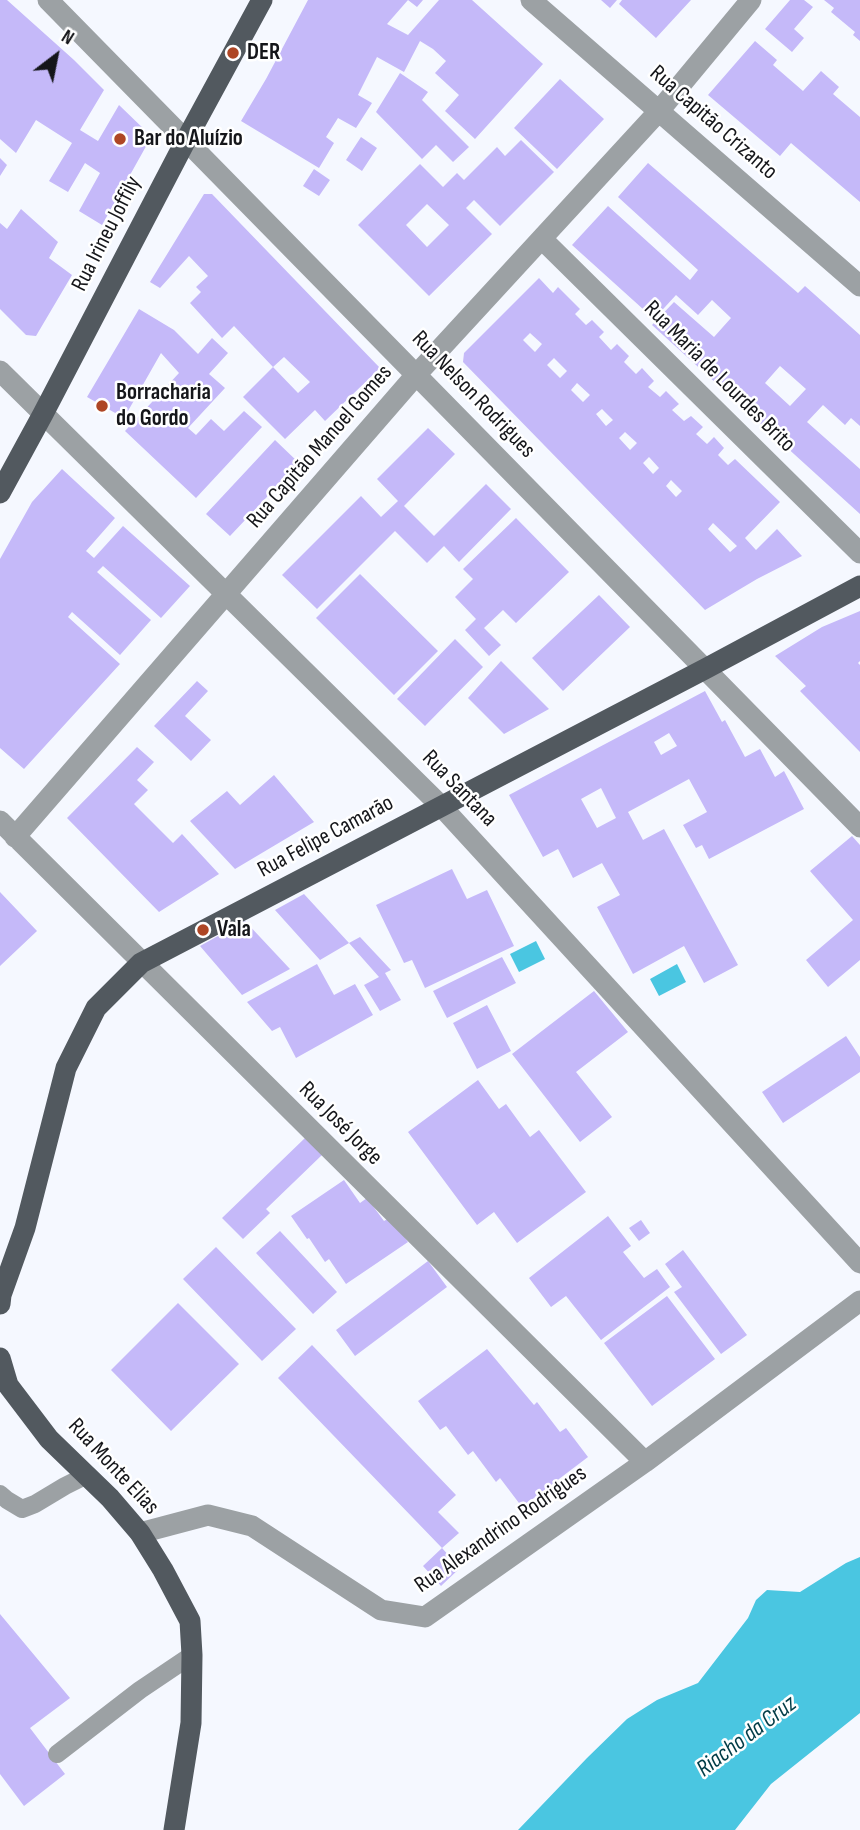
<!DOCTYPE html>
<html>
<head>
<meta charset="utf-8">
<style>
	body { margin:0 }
	#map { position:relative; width:860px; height:1830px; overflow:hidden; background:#f5f8ff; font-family:"Sofia Sans Condensed",sans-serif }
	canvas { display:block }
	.north { position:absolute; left:21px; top:21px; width:70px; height:70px; -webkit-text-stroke:5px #fff; paint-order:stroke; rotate:32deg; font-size:19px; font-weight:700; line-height:28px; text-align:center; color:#15161a }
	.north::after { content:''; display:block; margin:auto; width:24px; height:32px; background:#15161a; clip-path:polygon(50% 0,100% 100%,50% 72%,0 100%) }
</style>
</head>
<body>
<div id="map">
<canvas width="860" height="1830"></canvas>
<div class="north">N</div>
</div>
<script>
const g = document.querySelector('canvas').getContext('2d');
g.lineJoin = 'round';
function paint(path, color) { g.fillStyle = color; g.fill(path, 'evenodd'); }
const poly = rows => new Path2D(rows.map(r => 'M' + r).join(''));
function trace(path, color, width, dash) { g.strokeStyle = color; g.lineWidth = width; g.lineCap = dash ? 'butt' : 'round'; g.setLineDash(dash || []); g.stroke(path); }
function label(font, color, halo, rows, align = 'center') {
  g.font = font + ' "Sofia Sans Condensed",sans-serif'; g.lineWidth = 5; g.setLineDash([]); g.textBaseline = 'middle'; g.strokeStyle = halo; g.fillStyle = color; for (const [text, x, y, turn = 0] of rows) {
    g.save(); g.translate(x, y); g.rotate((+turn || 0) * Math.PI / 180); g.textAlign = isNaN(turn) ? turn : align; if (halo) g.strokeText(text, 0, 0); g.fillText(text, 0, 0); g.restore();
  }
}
paint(poly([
	[536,941,545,959,519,972,510,954],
	[677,964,686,982,659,996,650,979],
	[860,1557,860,1713,771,1784,735,1830,518,1830,587,1758,627,1719,657,1700,698,1683,748,1618,756,1600,767,1590,800,1592,846,1563]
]), '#4ac6e1');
paint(poly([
	[0,0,7,0,74,60,104,90,80,130,98,141,119,105,147,132,149,141,102,225,79,211,100,173,85,163,68,192,49,181,72,143,36,120,16,153,0,139],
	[308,0,408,0,387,24,408,35,439,0,472,0,543,64,475,139,445,111,459,95,435,73,446,61,433,49,420,41,404,72,377,57,358,95,372,103,356,128,338,118,326,137,334,143,319,168,241,121,266,79],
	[408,0,423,0,417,7],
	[601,0,617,0,610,8],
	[622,0,691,0,656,38,619,4],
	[790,0,804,0,813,7,794,29,804,38,792,52,765,29],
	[824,0,860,0,860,41,853,35,855,32,831,12,834,8],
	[755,41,777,60,773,65,803,91,821,71,839,87,833,94,860,117,860,202,791,143,780,156,708,95],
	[400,73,428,92,422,100,469,147,453,162,436,145,422,159,376,112],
	[560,79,604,119,557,169,514,128],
	[361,137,377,148,362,171,346,160],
	[521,140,554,172,500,226,474,200,466,208,492,234,429,296,358,225,420,164,443,187,457,173,464,180,497,147,505,156],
	[427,204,449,225,427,247,406,225],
	[0,158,7,165,0,176],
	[648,163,798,293,805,286,860,335,860,426,851,418,845,425,823,405,807,422,860,469,860,514,652,325,674,302,714,337,731,318,712,300,698,315,676,295,654,319,572,245,608,206,690,280,698,270,618,197],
	[780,366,806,389,790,406,765,383],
	[314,169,330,180,319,196,303,186],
	[204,194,212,194,380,368,325,421,315,410,285,439,243,397,273,367,298,393,310,382,284,357,273,367,234,326,222,338,190,303,201,292,196,287,208,276,189,256,160,288,150,282],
	[21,209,58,242,49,258,72,275,36,336,26,335,0,309,0,223,7,229],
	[539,278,553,293,558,287,580,309,575,314,586,325,592,320,604,332,599,337,611,350,617,344,629,356,624,362,636,374,642,368,654,381,648,387,660,397,666,391,679,404,672,410,684,421,691,416,703,427,696,434,707,444,714,437,724,448,718,455,728,465,735,459,780,502,745,538,756,550,777,529,802,556,757,579,705,610,463,362,464,353],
	[530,333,542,344,535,352,523,340],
	[554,358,567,371,560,378,547,365],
	[577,383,590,395,583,402,571,390],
	[602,409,613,420,606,426,596,414],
	[625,432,637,443,630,450,619,438],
	[649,457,659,468,653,474,643,463],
	[671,480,682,491,676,497,666,486],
	[713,523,737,546,730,552,708,529],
	[139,309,174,330,198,354,212,338,228,353,209,374,225,388,188,428,196,435,211,419,224,431,244,411,262,427,196,498,125,431,179,373,161,353,124,418,87,397],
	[428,428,455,454,404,506,434,536,486,484,511,509,459,562,444,546,427,563,395,531,317,609,282,575,361,496,381,517,398,501,377,479],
	[275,440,299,463,230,536,206,514],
	[62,469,115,518,86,551,94,558,123,526,190,586,161,618,103,566,97,572,151,620,120,655,72,612,68,617,120,664,24,769,0,748,0,559,32,502],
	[516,518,569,572,516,623,503,610,484,628,501,645,489,656,465,630,476,619,455,597,473,579,463,569],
	[360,574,438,651,394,695,316,618],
	[599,595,630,627,563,691,532,658],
	[860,611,860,661,858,663,860,665,860,752,800,691,806,686,775,656,822,627],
	[455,639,483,667,425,726,397,699],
	[501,661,549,709,504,734,468,698],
	[197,681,208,691,185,716,211,740,191,761,154,726],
	[705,691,722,722,725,720,745,757,760,749,775,777,784,771,804,809,709,859,702,845,696,848,683,825,707,812,689,779,628,812,643,840,664,829,738,965,704,983,684,946,633,974,597,907,620,895,602,863,573,878,558,849,543,857,509,795],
	[669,733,677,746,661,755,654,742],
	[601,788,616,818,597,828,581,799],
	[137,747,154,762,137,780,148,790,134,804,173,843,182,834,219,874,159,912,67,818],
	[274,775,314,822,235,869,190,821,227,791,240,805],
	[852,836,860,845,860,960,828,987,806,960,853,920,810,871],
	[452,869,467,899,487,890,514,946,425,988,412,960,404,963,376,905],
	[0,892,37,931,0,966],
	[304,894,349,943,320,960,275,910],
	[245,921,290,969,242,995,200,946],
	[360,937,391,970,385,973,401,1000,380,1011,364,985,379,977,349,943],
	[502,957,516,983,447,1018,433,991],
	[317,964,334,995,355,984,373,1015,296,1058,280,1027,272,1031,247,1002],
	[594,991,628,1032,576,1072,612,1117,580,1142,512,1054],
	[487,1005,511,1051,477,1069,453,1023],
	[846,1036,860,1057,860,1072,783,1123,762,1092],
	[478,1080,499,1109,506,1104,530,1137,539,1130,586,1192,517,1243,494,1212,477,1225,408,1132],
	[305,1138,322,1155,266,1209,270,1213,243,1239,222,1218],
	[344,1180,360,1203,367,1198,384,1221,391,1217,408,1242,346,1284,329,1259,325,1262,309,1238,307,1239,291,1216],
	[608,1216,631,1246,623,1252,644,1278,657,1269,670,1287,601,1340,566,1296,551,1307,529,1278],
	[641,1220,650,1233,639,1241,629,1228],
	[280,1231,337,1292,313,1314,256,1253],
	[216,1247,296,1329,262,1361,183,1279],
	[683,1250,747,1335,721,1354,674,1292,682,1287,665,1264],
	[428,1261,447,1287,355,1356,336,1330],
	[667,1296,715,1359,652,1406,604,1343],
	[178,1303,239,1364,171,1431,111,1370],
	[312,1345,456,1495,438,1512,459,1533,442,1548,278,1378],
	[487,1349,534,1405,537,1402,560,1432,566,1428,588,1457,522,1507,500,1478,496,1482,473,1451,468,1455,446,1426,440,1430,418,1401],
	[442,1548,460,1568,441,1586,423,1566],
	[0,1614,70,1698,30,1728,65,1774,24,1806,0,1774]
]), '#c5b9f9');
trace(poly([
	[0,1494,7,1500,22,1509,35,1504,65,1486,87,1475],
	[57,1754,140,1690,192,1655]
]), '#9ca1a4', 18);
trace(poly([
	[48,0,860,827],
	[531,0,860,286],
	[542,239,860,553],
	[0,371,441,806,860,1263],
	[0,821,645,1462],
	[15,837,416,375,659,111,751,0],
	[140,1533,208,1515,252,1526,381,1610,425,1617,645,1462,860,1301]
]), '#9ca1a4', 21);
trace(poly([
	[0,493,43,414,186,140,262,0],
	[0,1304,1,1295,25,1228,66,1068,96,1008,141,963,705,669,860,586],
	[0,1358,8,1385,49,1439,110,1498,140,1533,163,1570,190,1621,192,1655,191,1723,174,1830]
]), '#52595f', 21);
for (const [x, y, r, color] of [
	[233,53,7,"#ae4625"],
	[120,139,7,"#ae4625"],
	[102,406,7,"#ae4625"],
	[203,930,7,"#ae4625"]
]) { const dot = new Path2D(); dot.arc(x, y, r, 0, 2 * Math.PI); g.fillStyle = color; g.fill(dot); trace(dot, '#fff', 2.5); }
label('bold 23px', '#15161a', '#fff', [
	["DER",247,53],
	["Bar do Aluízio",134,139],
	["Borracharia",116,393],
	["do Gordo",116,419],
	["Vala",217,930]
], 'left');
label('23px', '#15161a', '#fff', [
	["Rua Capitão Crizanto",713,123,41],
	["Rua Irineu Joffily",107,234,-63],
	["Rua Maria de Lourdes Brito",719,377,45],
	["Rua Nelson Rodrigues",473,395,46],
	["Rua Capitão Manoel Gomes",320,447,-49],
	["Rua Santana",459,789,46],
	["Rua Felipe Camarão",326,837,-28],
	["Rua José Jorge",340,1124,45],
	["Rua Monte Elias",113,1467,47],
	["Rua Alexandrino Rodrigues",501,1530,-35]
]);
label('italic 24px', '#013c47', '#fff', [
	["Riacho da Cruz",747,1737,-37]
]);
</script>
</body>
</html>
